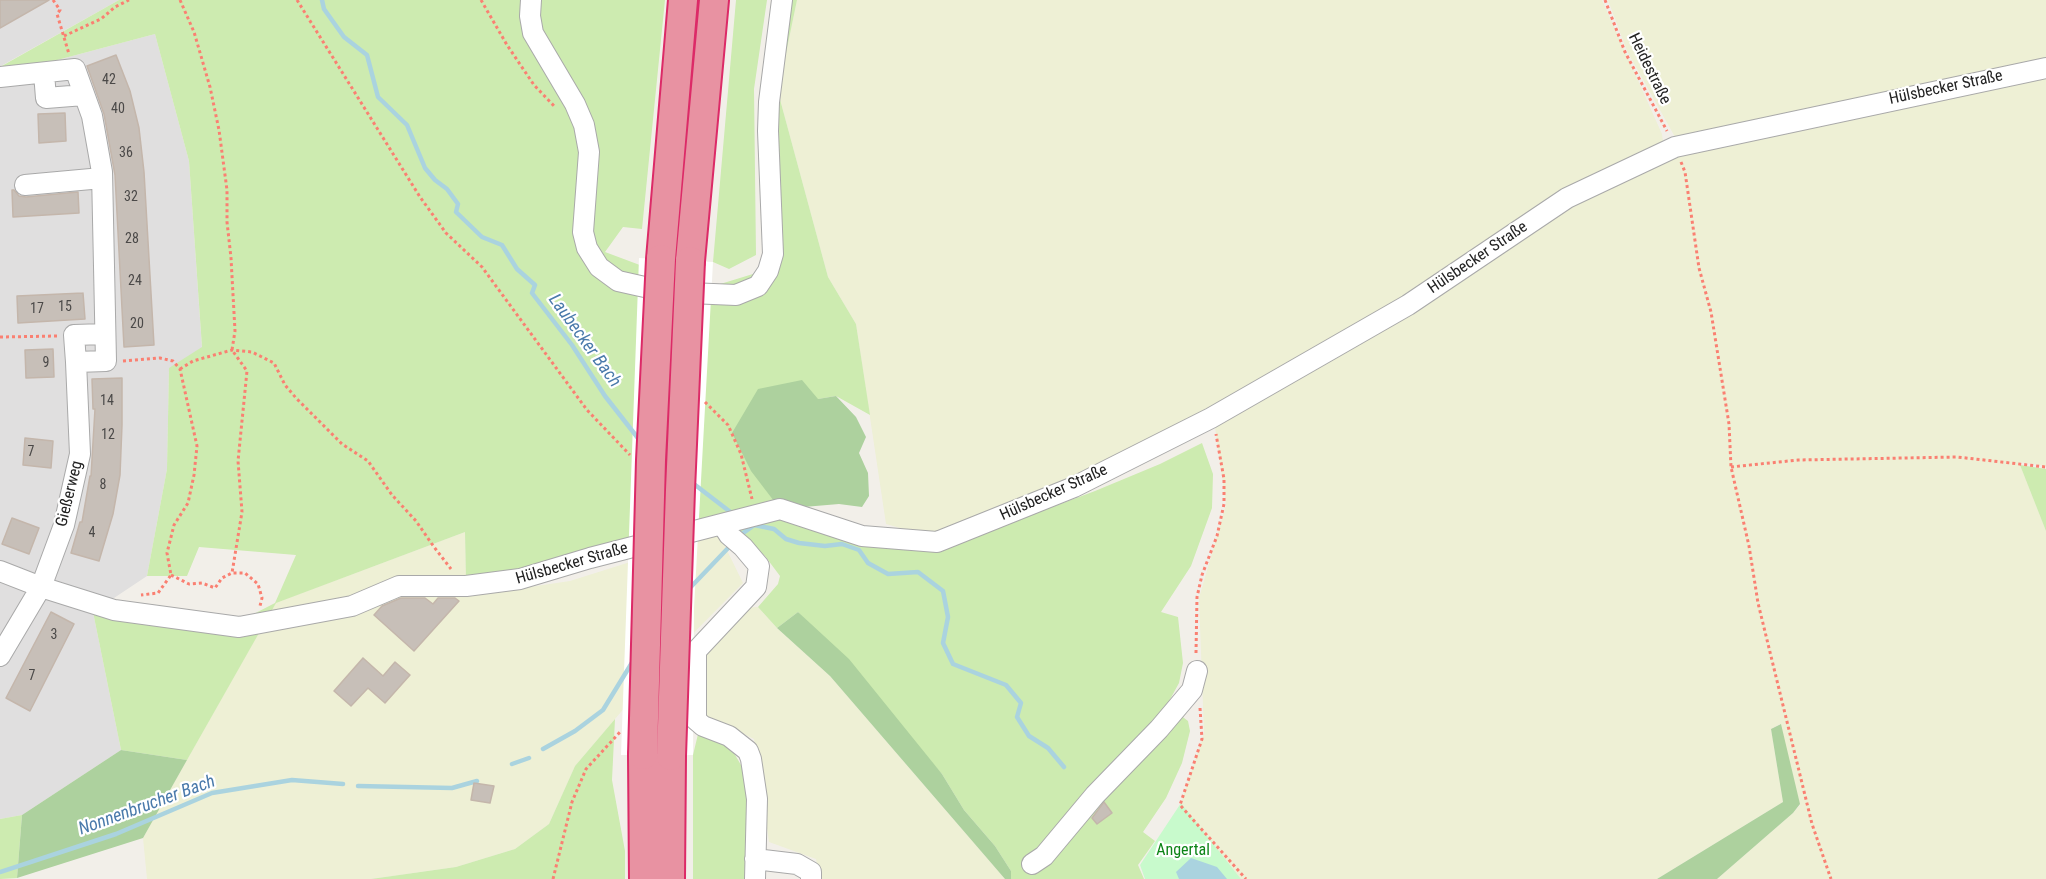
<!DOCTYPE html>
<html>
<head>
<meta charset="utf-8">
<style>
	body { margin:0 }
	canvas { display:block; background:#f2efe9 }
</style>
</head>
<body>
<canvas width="2046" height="879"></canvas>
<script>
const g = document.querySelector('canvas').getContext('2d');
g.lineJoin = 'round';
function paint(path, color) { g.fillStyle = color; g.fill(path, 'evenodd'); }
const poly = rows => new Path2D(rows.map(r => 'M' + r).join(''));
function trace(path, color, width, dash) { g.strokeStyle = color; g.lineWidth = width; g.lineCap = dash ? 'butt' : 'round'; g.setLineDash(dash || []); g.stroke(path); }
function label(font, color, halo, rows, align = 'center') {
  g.font = font + ' "Roboto Condensed",sans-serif'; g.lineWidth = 4.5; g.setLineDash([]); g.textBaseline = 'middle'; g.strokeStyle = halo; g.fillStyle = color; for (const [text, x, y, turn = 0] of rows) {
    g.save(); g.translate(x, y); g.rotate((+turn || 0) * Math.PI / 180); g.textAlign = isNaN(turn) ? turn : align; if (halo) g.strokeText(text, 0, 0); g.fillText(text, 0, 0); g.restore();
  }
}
paint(poly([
	[0,0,119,0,1,66,46,63,155,34,189,161,202,348,169,369,167,469,147,576,93,612,121,750,22,815,0,819]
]), '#e0dfdf');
paint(poly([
	[797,0,1602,0,1662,134,1663,142,1679,151,2046,71,2046,466,2019,462,2046,531,2046,879,1717,879,1793,813,1800,805,1780,724,1771,729,1783,802,1657,879,1241,879,1181,803,1204,733,1199,598,1226,505,1214,420,932,537,886,524,856,324,828,277,778,92],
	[1608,0,2046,0,2046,62,1675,137,1627,51],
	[465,532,466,581,516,589,570,581,719,534,743,583,655,672,575,766,549,824,515,849,456,867,371,879,147,879,143,838,275,603],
	[758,607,777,628,830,676,1005,879,820,879,816,859,769,842,754,739,661,694,739,608]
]), '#eef0d5');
paint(poly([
	[119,0,665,0,642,229,623,227,605,252,704,289,779,266,778,92,791,0,797,0,778,92,828,277,856,324,870,415,836,396,818,399,780,509,517,576,466,581,465,532,276,603,187,760,121,750,93,612,238,622,275,603,296,555,199,547,187,576,147,576,167,469,169,368,202,347,189,161,155,34,46,63,0,67],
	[736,0,767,0,754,89,756,255,729,269,713,262],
	[1202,443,1213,474,1212,508,1191,566,1161,612,1178,617,1183,663,1179,683,1167,705,1188,721,1190,731,1182,763,1166,798,1143,832,1155,841,1138,865,1144,879,1011,879,1011,871,995,846,964,810,942,774,798,612,777,628,758,607,778,584,780,576,765,556,737,531,744,527,780,517,943,548,1095,491,1160,464],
	[2020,465,2046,469,2046,531],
	[615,719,612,780,625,851,625,879,371,879,456,867,515,849,549,824,575,766],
	[699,730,731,748,748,777,746,879,693,879,693,755],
	[22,815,17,878,0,879,0,819]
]), '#cdebb0');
paint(poly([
	[802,380,818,399,836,396,856,417,866,437,859,453,868,473,869,496,862,507,839,504,780,509,751,471,732,433,758,389],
	[798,612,849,659,942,774,964,810,995,846,1011,871,1011,879,1005,879,830,676,777,628],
	[1781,724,1800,804,1793,813,1717,879,1657,879,1783,802,1771,729],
	[121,750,187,760,143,838,17,878,22,815]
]), '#add19e');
paint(poly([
	[1181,803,1241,879,1145,879,1140,865]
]), '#c8facc');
paint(poly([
	[1191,858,1217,867,1227,879,1179,879,1176,872]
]), '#aad3df');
paint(poly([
	[639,258,713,262,694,608,693,755,621,755]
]), '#fff');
trace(poly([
	[322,0,324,9,344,37,367,55,378,97,407,125,425,168,435,180,447,189,458,204,456,212,482,237,502,245,517,269,535,285,532,293,572,345,605,396,641,442],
	[690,481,733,514],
	[749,524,774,529,786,539,799,543,825,546,842,544,859,550,868,563,888,574,918,572,943,591,948,617,943,643,953,664,1006,685,1021,703,1017,717,1029,736,1048,748,1064,767],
	[739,536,753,526],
	[687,591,731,545],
	[543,749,575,731,603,710,633,661],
	[512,764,529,758],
	[358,786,452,788,477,781],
	[0,872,116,834,212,793,292,780,343,784]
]), '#aad3df', 4.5);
const building = poly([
	[0,0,49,0,0,28,0,0],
	[116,55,130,91,139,128,144,172,154,345,124,347,115,175,104,114,87,66,116,55],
	[65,113,66,141,39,143,38,114,65,113],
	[12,190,14,190,19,196,26,197,78,192,79,213,13,217,12,190],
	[83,293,85,319,18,323,17,296,83,293],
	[53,349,54,377,26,378,25,350,53,349],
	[122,378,122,425,120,475,113,514,99,561,71,553,80,522,82,522,90,476,91,476,95,409,93,409,92,379,122,378],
	[25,438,53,441,51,468,23,465,25,438],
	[12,518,39,528,29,554,2,544,12,518],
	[401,598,425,598,433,604,438,598,455,598,459,601,414,651,374,615,382,606,401,598],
	[51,612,74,624,30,711,6,698,51,612],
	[363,658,383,676,395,662,410,675,385,703,368,688,351,706,334,691,363,658],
	[474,783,494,786,490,803,471,800,474,783],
	[1104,802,1112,813,1097,824,1092,818,1104,802]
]);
paint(building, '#c7bfb8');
trace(building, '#c4b6ab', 1.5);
const minor = poly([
	[531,0,530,16,533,33,575,104,584,125,589,152,583,232,587,248,599,267,618,281,667,292,736,295,758,286,768,271,773,254,768,131,769,102,782,0],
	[44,73,46,98,84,95],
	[0,77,75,69,92,116,102,172,106,361,76,362,74,335,105,334],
	[25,185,102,178],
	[722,524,729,535,743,547,759,566,756,587,696,651,696,720,703,726,729,736,748,751,751,759,757,799,755,879],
	[0,571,41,587,114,610,239,627,352,606,399,586,466,586,520,579,590,558,780,509,862,536,937,542,1074,487,1211,418,1408,305,1567,198,1675,147,2046,68],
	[0,656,41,587,64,525,80,454,76,362],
	[755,859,797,864,811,872,811,879],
	[1032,864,1044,856,1095,795,1159,729,1192,690,1197,671]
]);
const highway = poly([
	[661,259,683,0],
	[690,261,714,0],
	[643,755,644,879],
	[670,879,671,756]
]);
trace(minor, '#a9a9a9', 22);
trace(highway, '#dc2a67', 32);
trace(poly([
	[53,0,60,10,57,14,69,54],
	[180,0,194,32,210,87,219,130,227,190,227,222,231,258,235,331,232,350,247,371,238,461,242,512,232,573],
	[297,0,420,197,446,233,482,267,587,410,630,455],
	[481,0,507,45,534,85,555,107],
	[1605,0,1625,52,1667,131],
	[64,36,101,19,115,7,129,0],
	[1681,162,1685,172,1699,268,1711,312,1729,424,1731,467,1749,546,1758,603,1812,824,1831,879],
	[0,337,58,336],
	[123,361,160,358,173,361,180,369,197,446,194,475,188,503,174,525,167,553,171,575,158,593,141,595],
	[180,369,193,361,232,350,252,352,274,363,285,385,296,398,342,444,368,461,392,495,416,521,434,547,451,569],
	[705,402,728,425,741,454,752,499],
	[1731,467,1798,460,1957,457,2046,467],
	[171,575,189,584,202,583,215,588,222,578,232,573,245,573,258,584,262,598,260,606],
	[1196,653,1197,597,1202,575,1217,536,1224,504,1224,479,1216,434],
	[1200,708,1202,739,1180,805,1246,879],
	[553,879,572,802,586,769,621,731]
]), '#fa8072', 3, [3, 3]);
trace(minor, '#fff', 20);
trace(highway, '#e892a2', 28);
const highwayBridge = poly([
	[643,755,651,460,661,259],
	[671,756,680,490,690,261]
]);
trace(highwayBridge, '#dc2a67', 32, []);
trace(highwayBridge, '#e892a2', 28);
label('14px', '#4b4948', null, [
	["42",109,80],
	["40",118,109],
	["36",126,153],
	["32",131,197],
	["28",132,239],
	["24",135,281],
	["15",65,307],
	["17",37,309],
	["20",137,324],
	["9",46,363],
	["14",107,401],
	["12",108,435],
	["7",31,452],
	["8",103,485],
	["4",92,533],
	["3",54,635],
	["7",32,676]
]);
label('16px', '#222', '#fff', [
	["Heidestraße",1649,69,64],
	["Hülsbecker Straße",1946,88,-12],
	["Hülsbecker Straße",1478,258,-34],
	["Hülsbecker Straße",1054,493,-24],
	["Gießerweg",70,494,-76],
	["Hülsbecker Straße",572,564,-16]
]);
label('16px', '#0c8416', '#fff', [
	["Angertal",1183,851]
]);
label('italic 18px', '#4a7aab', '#fff', [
	["Laubecker Bach",584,341,54],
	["Nonnenbrucher Bach",147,806,-20]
]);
</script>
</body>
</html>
